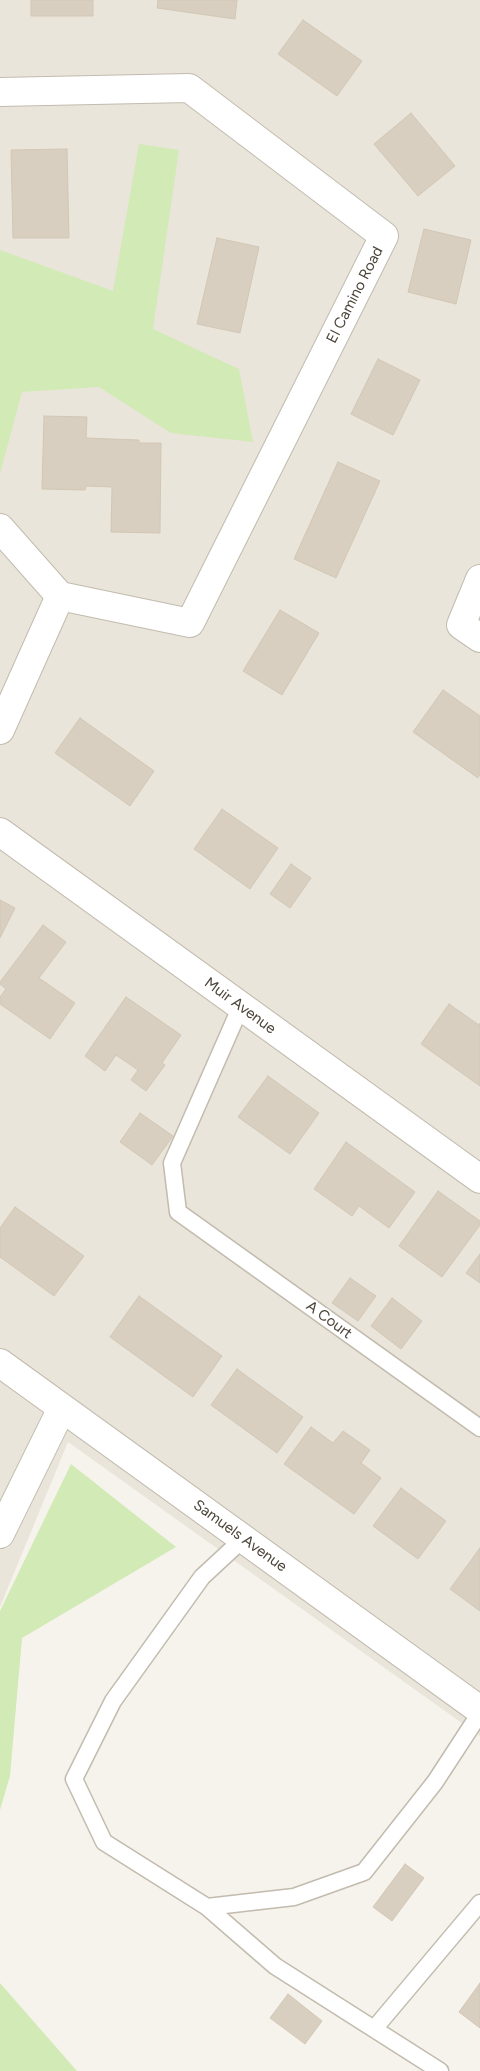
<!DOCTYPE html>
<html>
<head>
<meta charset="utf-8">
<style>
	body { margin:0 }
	canvas { display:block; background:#f6f3ec }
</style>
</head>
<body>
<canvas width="480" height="2071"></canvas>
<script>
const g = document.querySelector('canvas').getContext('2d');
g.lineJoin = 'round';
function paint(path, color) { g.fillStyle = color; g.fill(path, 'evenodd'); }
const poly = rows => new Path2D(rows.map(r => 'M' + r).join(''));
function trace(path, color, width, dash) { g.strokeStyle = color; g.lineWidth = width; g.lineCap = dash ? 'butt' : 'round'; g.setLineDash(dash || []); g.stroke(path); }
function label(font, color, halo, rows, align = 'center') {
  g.font = font + ' Figtree,sans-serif'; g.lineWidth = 4; g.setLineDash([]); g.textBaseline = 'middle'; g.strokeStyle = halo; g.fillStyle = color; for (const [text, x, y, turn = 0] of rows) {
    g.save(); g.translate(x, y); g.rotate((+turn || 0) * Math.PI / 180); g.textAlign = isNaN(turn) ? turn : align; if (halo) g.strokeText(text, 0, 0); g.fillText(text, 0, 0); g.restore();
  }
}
paint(poly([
	[0,0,480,0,480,1736,68,1442,0,1607]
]), '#eae5da');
paint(poly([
	[139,144,179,150,153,329,239,369,253,442,171,433,99,387,22,392,0,474,0,250,113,291],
	[71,1464,176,1547,22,1638,10,1776,0,1810,0,1611],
	[0,1983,77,2071,0,2071]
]), '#d2eab5');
const building = poly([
	[31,0,93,0,93,16,31,16,31,0],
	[158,0,237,0,235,19,157,8,158,0],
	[303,20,362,61,337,96,278,54,303,20],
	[411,113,455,166,418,196,374,144,411,113],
	[67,149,69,238,13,238,11,150,67,149],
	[424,229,471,240,456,304,408,292,424,229],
	[217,238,259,247,240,333,197,324,217,238],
	[378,359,420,380,393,435,351,414,378,359],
	[44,416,87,417,86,438,139,440,139,443,161,443,160,533,111,532,112,487,86,486,85,490,42,489,44,416],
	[338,462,380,481,336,578,294,559,338,462],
	[280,610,319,633,282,695,243,671,280,610],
	[443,690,480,716,480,774,478,778,413,732,443,690],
	[80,718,154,771,130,806,55,753,80,718],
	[222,809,278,848,250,889,194,849,222,809],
	[291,864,311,878,290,908,270,894,291,864],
	[0,900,15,908,0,938,0,900],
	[43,925,66,942,39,978,75,1003,50,1039,0,1004,0,997,6,989,0,984,0,982,43,925],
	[126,997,181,1035,162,1063,165,1065,146,1091,131,1080,138,1070,116,1055,105,1071,85,1056,126,997],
	[449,1004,479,1025,480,1023,480,1086,421,1044,449,1004],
	[268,1076,319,1113,290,1154,238,1117,268,1076],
	[140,1113,173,1136,152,1165,120,1142,140,1113],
	[346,1142,415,1192,389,1228,359,1206,352,1216,314,1189,346,1142],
	[438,1191,480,1221,480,1225,442,1277,399,1246,438,1191],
	[15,1207,84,1256,54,1296,0,1257,0,1228,15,1207],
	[480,1254,480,1283,466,1273,480,1254],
	[350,1278,376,1296,358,1321,332,1303,350,1278],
	[139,1296,222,1356,193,1397,110,1337,139,1296],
	[392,1298,422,1321,401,1349,371,1326,392,1298],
	[237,1369,303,1417,277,1453,211,1405,237,1369],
	[311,1427,333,1443,343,1431,370,1450,361,1463,381,1478,354,1514,284,1464,311,1427],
	[401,1488,446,1521,418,1559,373,1526,401,1488],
	[480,1548,480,1611,450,1589,480,1548],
	[405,1864,424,1878,392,1921,373,1907,405,1864],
	[480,1983,480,2028,459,2012,480,1983],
	[288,1994,322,2021,305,2044,270,2018,288,1994]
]);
paint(building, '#d8cfc1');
trace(building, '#d3c7b4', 1);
const service = poly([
	[241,1006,172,1163,178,1212,480,1428],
	[243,1539,202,1577,113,1701,74,1779,104,1842,207,1907,294,1897,364,1872,435,1782,480,1713],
	[207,1907,275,1966,440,2071],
	[374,2029,480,1903]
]);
const minor = poly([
	[0,92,189,88,384,236,190,623,60,596,0,528],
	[480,579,461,625,480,638],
	[0,730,60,596],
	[0,832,480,1179],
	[0,1363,480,1710],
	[0,1534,62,1408]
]);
trace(service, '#c2bbae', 19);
trace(minor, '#c2bbae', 30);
trace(service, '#fff', 16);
trace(minor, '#fff', 28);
label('15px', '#4b4439', '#fff', [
	["El Camino Road",355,295,-63],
	["Muir Avenue",240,1006,36],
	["A Court",329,1320,36],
	["Samuels Avenue",240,1536,36]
]);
</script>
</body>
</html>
